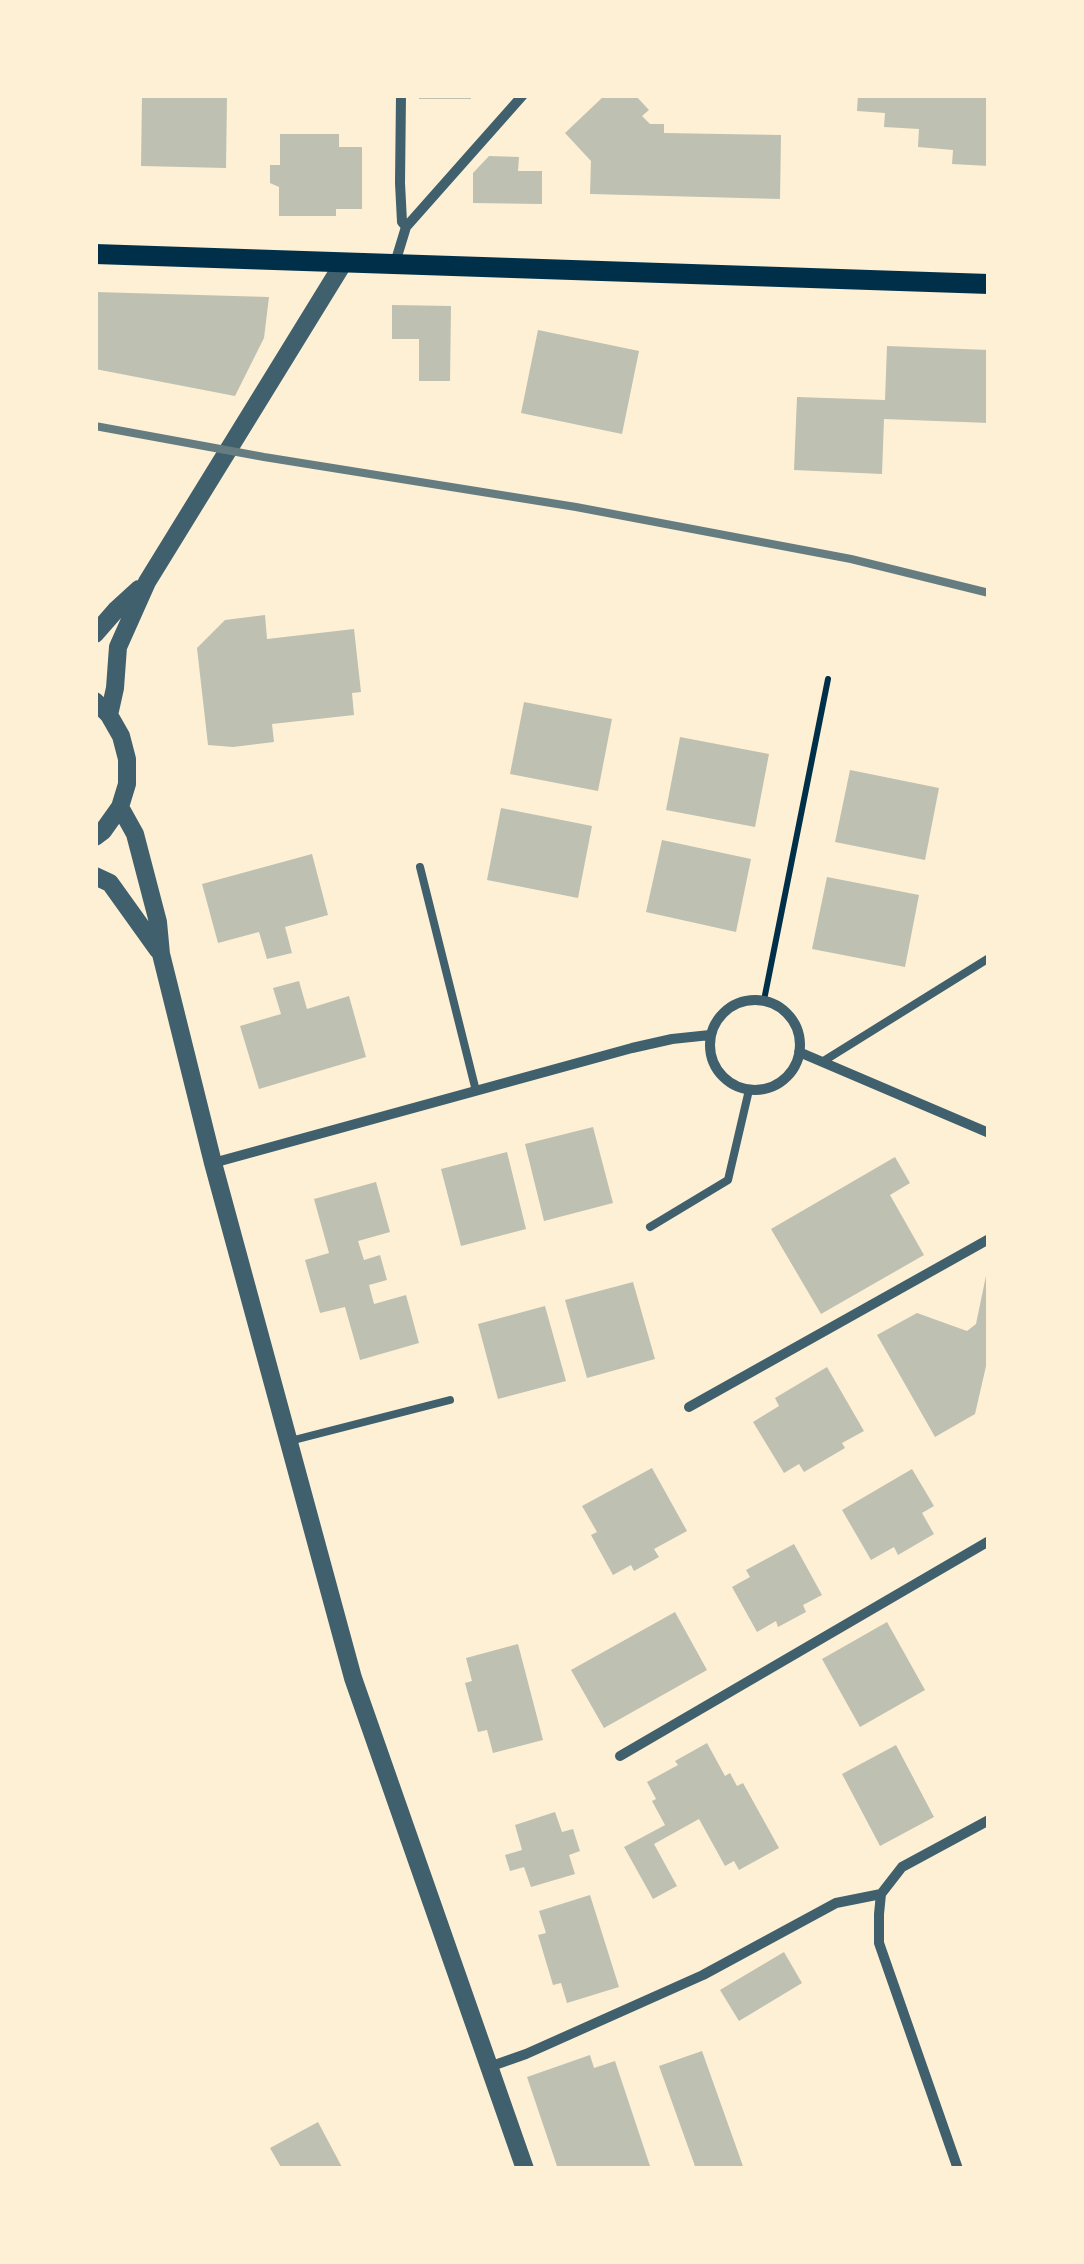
<!DOCTYPE html>
<html>
<head>
<meta charset="utf-8">
<style>
	body { margin:0 }
	#map { position:relative; width:1084px; height:2264px; overflow:hidden; background:#fdf0d5; font-family:"Archivo Narrow",sans-serif }
	canvas { display:block }
	.frame { position:absolute; inset:0; border:98px solid #fdf0d5; pointer-events:none }
</style>
</head>
<body>
<div id="map">
<canvas width="1084" height="2264"></canvas>
<div class="frame"></div>
</div>
<script>
const g = document.querySelector('canvas').getContext('2d');
g.lineJoin = 'round';
function paint(path, color) { g.fillStyle = color; g.fill(path, 'evenodd'); }
const poly = rows => new Path2D(rows.map(r => 'M' + r).join(''));
function trace(path, color, width, dash) { g.strokeStyle = color; g.lineWidth = width; g.lineCap = dash ? 'butt' : 'round'; g.setLineDash(dash || []); g.stroke(path); }
paint(poly([
	[142,95,227,95,226,168,141,166],
	[419,95,471,95,471,99,419,99],
	[605,95,635,95,649,110,642,116,650,124,664,124,664,133,781,135,780,199,590,194,591,161,565,133],
	[858,95,989,95,989,166,952,164,953,150,918,147,919,129,884,127,885,113,857,111],
	[280,134,339,134,339,147,362,147,362,209,336,209,336,216,279,216,279,187,270,183,270,165,280,165],
	[489,156,519,157,518,171,542,171,542,204,473,203,473,173],
	[95,292,269,297,264,338,235,396,95,369],
	[392,305,451,306,450,381,419,381,419,339,392,339],
	[538,330,639,351,622,434,521,413],
	[887,346,989,350,989,423,884,419,882,474,794,470,797,397,885,400],
	[265,615,267,639,354,629,361,692,352,693,354,715,272,724,274,742,233,747,208,745,197,648,225,620],
	[524,702,612,719,598,791,510,774],
	[680,737,769,754,755,827,666,810],
	[850,770,939,788,925,860,835,842],
	[501,808,592,826,578,898,487,880],
	[662,840,751,859,736,932,646,912],
	[312,854,328,915,285,927,292,953,267,959,259,932,218,943,202,884],
	[827,877,919,895,905,967,812,949],
	[299,981,307,1009,349,996,366,1057,259,1089,240,1026,281,1014,273,988],
	[593,1127,613,1203,544,1221,525,1144],
	[507,1152,526,1229,461,1246,441,1169],
	[895,1157,910,1183,890,1195,924,1255,821,1314,771,1229],
	[376,1182,390,1232,358,1241,364,1260,380,1255,387,1280,369,1285,374,1304,406,1295,419,1343,360,1360,345,1307,320,1313,305,1260,329,1253,314,1199],
	[987,1271,989,1361,987,1362,975,1414,935,1437,877,1335,917,1313,967,1331,976,1324],
	[633,1282,655,1359,587,1378,565,1300],
	[545,1306,566,1381,498,1399,478,1324],
	[827,1367,864,1431,842,1443,845,1448,804,1472,799,1464,784,1473,753,1422,779,1406,775,1398],
	[652,1468,687,1531,654,1549,659,1557,634,1571,631,1565,613,1575,591,1535,597,1532,582,1506],
	[912,1469,934,1506,922,1513,934,1534,898,1555,894,1547,871,1560,842,1510],
	[794,1544,822,1595,803,1605,806,1612,778,1627,776,1621,757,1632,732,1587,750,1577,746,1570],
	[675,1612,707,1670,604,1728,571,1670],
	[887,1622,925,1690,860,1727,822,1659],
	[518,1644,543,1740,493,1753,487,1730,478,1732,465,1683,472,1681,466,1658],
	[707,1743,725,1776,730,1773,737,1786,743,1783,779,1848,739,1870,734,1861,725,1866,699,1819,654,1844,677,1886,653,1899,624,1847,665,1825,652,1801,656,1799,647,1782,678,1765,675,1761],
	[896,1745,934,1817,880,1846,842,1774],
	[555,1812,562,1832,573,1829,580,1851,569,1855,575,1874,531,1887,524,1867,510,1871,505,1855,522,1850,515,1825],
	[590,1895,619,1987,567,2003,561,1983,553,1985,538,1935,546,1933,539,1911],
	[784,1952,802,1983,739,2021,720,1990],
	[702,2051,744,2169,696,2169,659,2066],
	[590,2055,594,2068,615,2061,651,2169,558,2169,527,2077],
	[318,2122,343,2169,282,2169,270,2148]
]), '#bec0b2');
trace(poly([
	[764,1000,828,679]
]), '#003049', 6);
trace(poly([
	[420,867,476,1091],
	[822,1062,989,958],
	[650,1227,728,1180,749,1090],
	[290,1441,450,1400]
]), '#3f606c', 8);
trace(poly([
	[401,95,400,183,402,222,406,227],
	[395,263,406,227,523,95],
	'710 1045a45 45 0 1 1 90 0a45 45 0 1 1-90 0Z',
	[799,1052,989,1133],
	[213,1163,632,1048,672,1039,710,1035],
	[689,1407,989,1239],
	[620,1756,989,1541],
	[881,1894,879,1914,879,1943,958,2169],
	[489,2067,526,2054,703,1975,836,1903,881,1894,902,1867,989,1820]
]), '#3f606c', 10);
trace(poly([
	[95,634,116,610,139,589],
	[95,701,109,715,121,736,127,759,127,784,120,807,103,831,95,837],
	[109,715,115,688,118,647,147,582,344,262],
	[120,807,135,834,158,922,161,954,213,1163,353,1678,525,2169],
	[95,876,110,883,158,950]
]), '#3f606c', 18);
trace(poly([
	[95,254,989,284]
]), '#003049', 20);
trace(poly([
	[95,426,264,457,576,507,851,559,989,593]
]), '#657d81', 8);
</script>
</body>
</html>
